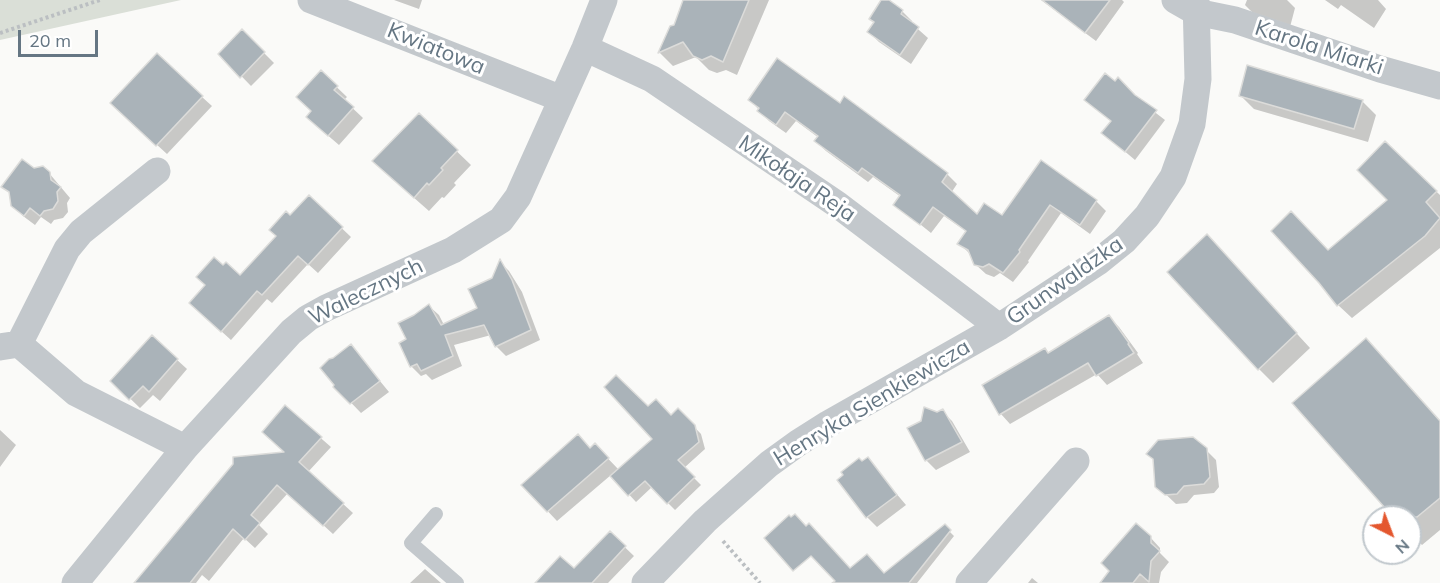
<!DOCTYPE html>
<html>
<head>
<meta charset="utf-8">
<style>
	body { margin:0 }
	#map { position:relative; width:1440px; height:583px; overflow:hidden; background:#fafaf8; font-family:Mulish,sans-serif }
	canvas { display:block }
	.north { position:absolute; left:1362px; top:505px; width:60px; height:60px; box-sizing:border-box; background:#fff; border:2px solid #c1c8cd; border-radius:50%; rotate:138deg; font-size:16px; font-weight:700; line-height:24px; text-align:center; color:#657683 }
	.north::after { content:''; display:block; margin:auto; width:21px; height:27px; background:#e4572e; clip-path:polygon(50% 0,100% 100%,50% 72%,0 100%) }
	.scale { position:absolute; left:18px; top:30px; width:80px; height:27px; box-sizing:border-box; border:3px solid #657683; border-top:0; padding-left:8px; font-size:18px; line-height:21px; white-space:nowrap; color:#657683; -webkit-text-stroke:4px #fff; paint-order:stroke }
</style>
</head>
<body>
<div id="map">
<canvas width="1440" height="583"></canvas>
<div class="north">N</div>
<div class="scale">20 m</div>
</div>
<script>
const g = document.querySelector('canvas').getContext('2d');
g.lineJoin = 'round';
function paint(path, color) { g.fillStyle = color; g.fill(path, 'evenodd'); }
const poly = rows => new Path2D(rows.map(r => 'M' + r).join(''));
function trace(path, color, width, dash) { g.strokeStyle = color; g.lineWidth = width; g.lineCap = dash ? 'butt' : 'round'; g.setLineDash(dash || []); g.stroke(path); }
function label(font, color, halo, rows, align = 'center') {
  g.font = font + ' Mulish,sans-serif'; g.lineWidth = 6; g.setLineDash([]); g.textBaseline = 'middle'; g.strokeStyle = halo; g.fillStyle = color; for (const [text, x, y, turn = 0] of rows) {
    g.save(); g.translate(x, y); g.rotate((+turn || 0) * Math.PI / 180); g.textAlign = isNaN(turn) ? turn : align; if (halo) g.strokeText(text, 0, 0); g.fillText(text, 0, 0); g.restore();
  }
}
paint(poly([
	[0,0,181,0,0,40]
]), '#dadfd7');
paint(poly([
	[394,0,422,0,419,9],
	[684,0,769,0,737,75,726,70,717,73,709,70,696,57,673,66,659,52,675,26],
	[883,0,887,0,902,11,912,21,911,23,928,38,911,64,879,42,869,32,875,23],
	[1041,0,1122,0,1124,2,1096,41],
	[1247,0,1287,0,1295,8,1290,27,1255,15,1245,5],
	[1325,0,1378,0,1386,9,1374,28,1341,5,1338,9],
	[242,31,274,63,251,86,220,54],
	[321,72,347,97,344,100,363,118,339,145,318,127],
	[1240,95,1362,101,1376,115,1368,142,1254,109],
	[202,97,212,106,167,154,122,113],
	[1135,97,1165,120,1135,160,1103,133,1112,122,1086,100],
	[845,98,947,174,957,184,951,193,978,216,1002,217,1041,163,1096,201,1106,211,1090,234,1061,213,1028,261,1029,262,1013,282,1000,273,994,277,986,274,975,264,971,255,959,243,967,232,944,216,931,233,895,204,901,197,873,177,868,182,826,151,816,141,819,138,796,121,786,133,769,121,750,100,840,105],
	[419,115,471,165,454,183,456,185,444,198,442,197,429,211,388,175],
	[1385,143,1440,195,1440,248,1352,318,1338,305,1390,200],
	[34,169,49,173,70,198,67,203,68,212,63,218,54,220,51,224,41,217,35,225,23,216,13,206,11,194,3,187],
	[309,197,351,237,318,273,308,264,272,303,267,299,231,340,200,312,240,277,278,236,290,217],
	[1221,251,1310,348,1273,383,1259,369],
	[500,262,509,271,522,292,540,340,506,356,496,346,491,335,454,345,462,366,432,380,426,374,421,376,411,366,408,340,415,316,429,306,439,315,444,325,478,309],
	[1109,317,1119,327,1138,353,1137,354,1143,363,1107,385,1097,374,1010,424,1001,414,984,386,1049,354],
	[152,337,187,369,160,401,153,395,140,408,112,381],
	[1366,340,1440,421,1440,530,1422,545,1410,533,1410,517,1395,517],
	[351,346,389,392,361,413,335,386,334,359],
	[285,407,331,447,308,472,353,513,333,534,288,493,259,525,268,534,255,548,244,538,209,581,202,575,196,583,137,583,286,453],
	[648,408,671,417,678,410,701,434,705,449,684,468,701,485,675,510,652,487,636,502,611,475,557,521,523,485,595,445,619,470,654,439],
	[942,411,952,421,970,452,936,470,926,460,937,414],
	[0,430,16,445,0,467],
	[1206,450,1216,460,1219,487,1214,493,1194,495,1187,503,1176,504,1157,486],
	[867,459,906,505,877,527,867,517,862,463],
	[944,526,954,536,917,583,874,583],
	[610,533,634,556,608,583,537,583,575,570],
	[1150,537,1160,548,1160,553,1169,562,1161,572,1159,583,1116,583,1111,571],
	[425,569,441,583,410,583],
	[1032,578,1038,583,1028,583]
]), '#0003');
const building = poly([
	[683,0,749,0,723,62,711,56,702,60,693,56,683,42,658,53,670,26,674,25,683,0],
	[881,0,889,0,903,10,901,14,919,27,900,55,867,32,874,22,869,19,881,0],
	[1042,0,1110,0,1085,33,1042,0],
	[242,29,265,52,240,78,218,54,242,29],
	[157,53,203,96,156,146,110,103,157,53],
	[777,58,840,103,844,96,948,173,942,182,977,214,984,203,1002,215,1041,160,1097,200,1080,225,1050,205,1019,250,1020,252,1003,273,989,264,983,267,974,265,968,250,957,244,966,231,933,207,920,225,893,205,900,195,862,168,858,173,814,141,818,136,785,112,776,125,757,111,759,108,748,100,777,58],
	[1247,65,1363,100,1354,129,1239,96,1247,65],
	[321,70,338,86,334,90,354,107,328,136,306,117,311,111,296,97,321,70],
	[1105,73,1115,81,1118,77,1135,95,1157,110,1125,152,1101,133,1111,121,1084,100,1105,73],
	[419,113,458,150,441,168,443,170,429,185,427,183,414,198,372,161,419,113],
	[1385,141,1437,191,1426,202,1440,218,1425,236,1337,306,1319,283,1271,231,1291,211,1328,250,1387,200,1357,170,1385,141],
	[22,159,34,168,43,166,50,172,51,180,61,187,57,192,58,201,53,209,44,211,40,216,30,208,24,216,11,206,9,192,1,187,22,159],
	[309,195,343,227,308,265,298,256,262,295,257,291,221,332,189,303,205,285,196,277,214,257,223,265,226,262,240,275,276,236,269,230,286,211,290,215,309,195],
	[1207,234,1297,333,1258,370,1167,272,1207,234],
	[500,259,512,280,531,330,495,347,484,325,445,335,453,356,421,371,417,364,410,367,399,343,406,339,398,323,414,315,429,304,441,325,477,308,468,289,492,278,500,259],
	[1109,315,1129,343,1128,344,1134,353,1096,376,1088,363,999,415,982,385,1045,348,1048,353,1109,315],
	[152,335,178,359,149,392,143,386,129,400,110,381,152,335],
	[1366,338,1440,421,1440,498,1417,517,1393,517,1292,403,1366,338],
	[351,344,380,381,350,404,333,387,334,385,320,368,329,359,333,358,351,344],
	[616,375,648,406,656,399,671,415,678,408,695,425,699,442,678,460,695,477,667,504,645,481,628,496,610,476,652,439,604,387,616,375],
	[285,405,322,437,299,462,344,503,323,526,277,485,251,515,260,523,245,540,233,529,190,583,134,583,233,464,233,457,284,452,262,432,285,405],
	[924,407,937,412,943,409,962,442,925,461,907,428,921,421,924,407],
	[578,434,590,448,595,443,609,458,547,512,521,485,578,434],
	[1193,437,1207,448,1210,477,1204,484,1184,486,1177,494,1165,495,1155,487,1153,459,1146,454,1158,440,1193,437],
	[868,457,897,495,866,518,837,480,843,475,841,472,859,458,862,461,868,457],
	[795,514,806,526,809,523,850,568,867,554,884,573,945,524,951,530,909,583,832,583,835,581,811,556,793,571,764,538,789,515,791,517,795,514],
	[1136,523,1151,536,1151,543,1160,551,1151,561,1149,582,1140,574,1133,583,1100,583,1109,571,1101,563,1136,523],
	[610,531,626,546,592,583,535,583,560,556,574,568,610,531]
]);
paint(building, '#aab3b9');
trace(building, '#dcdcda', 1.5);
trace(poly([
	[0,33,100,0],
	[723,541,760,583]
]), '#bbbfc2', 4, [3, 3]);
trace(poly([
	[436,514,411,543,457,583]
]), '#c3c8cc', 14);
trace(poly([
	[311,0,562,99],
	[1175,0,1196,12,1235,20,1380,69,1440,86],
	[585,48,652,79,838,205,999,327],
	[19,344,67,249,81,232,157,171],
	[0,347,19,344,76,393,185,448],
	[75,583,185,448,291,332,308,318,326,308,453,250,501,220,518,197,585,48,604,0],
	[645,583,705,521,769,464,798,443,828,424,999,327,1098,262,1124,241,1147,216,1173,177,1192,124,1198,79,1196,0],
	[969,583,1076,461]
]), '#c3c8cc', 27);
label('22px', '#657683', '#fff', [
	["Karola Miarki",1319,48,18],
	["Kwiatowa",436,49,22],
	["Mikołaja Reja",797,179,34],
	["Grunwaldzka",1065,281,-35],
	["Walecznych",366,292,-26],
	["Henryka Sienkiewicza",872,403,-31]
]);
</script>
</body>
</html>
